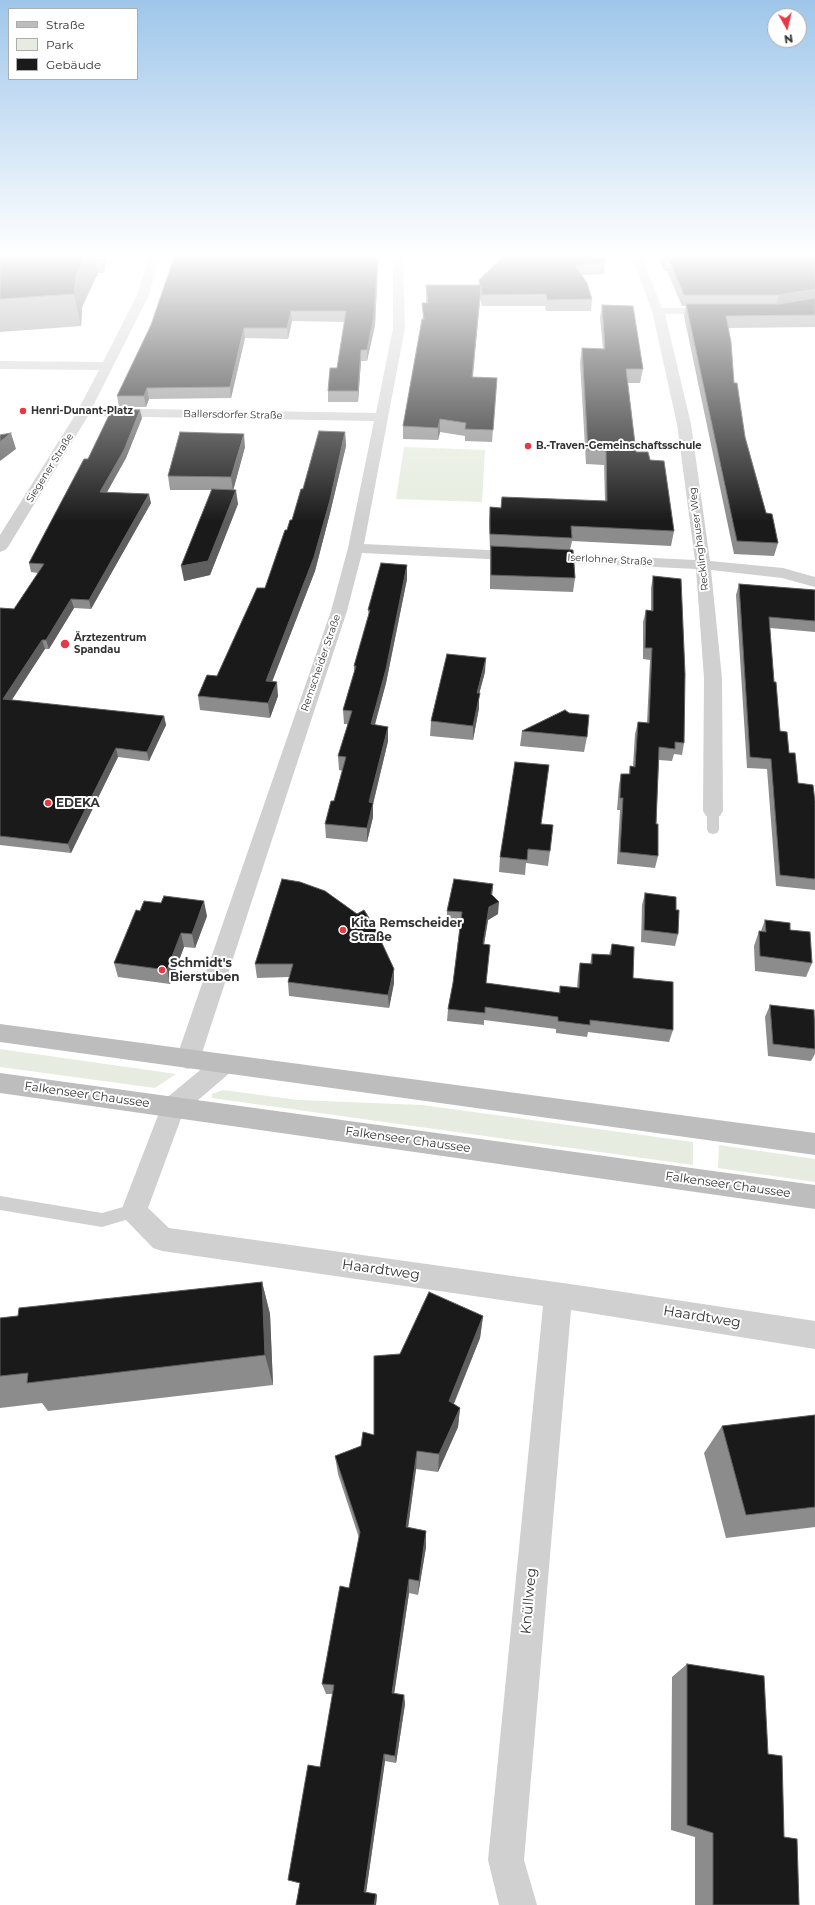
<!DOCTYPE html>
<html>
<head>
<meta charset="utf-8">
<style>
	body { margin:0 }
	#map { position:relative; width:815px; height:1905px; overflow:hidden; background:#fff; font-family:Montserrat,sans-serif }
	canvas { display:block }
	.legend { position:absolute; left:8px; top:8px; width:130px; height:72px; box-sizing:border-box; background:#fff; border:1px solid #adadad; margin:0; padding:5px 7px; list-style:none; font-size:12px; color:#333 }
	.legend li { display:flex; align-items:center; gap:8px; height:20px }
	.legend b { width:20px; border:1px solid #adadad }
	.north { position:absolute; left:767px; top:8px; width:40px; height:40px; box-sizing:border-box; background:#fff; border:1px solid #adadad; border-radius:50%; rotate:172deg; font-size:11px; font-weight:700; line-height:16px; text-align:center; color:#333 }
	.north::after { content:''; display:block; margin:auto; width:14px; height:18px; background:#e63946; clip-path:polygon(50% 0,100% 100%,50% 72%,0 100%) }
</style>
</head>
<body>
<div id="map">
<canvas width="815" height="1905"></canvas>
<ul class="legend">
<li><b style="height:5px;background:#bdbdbd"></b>Straße</li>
<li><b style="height:11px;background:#e6ecdf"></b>Park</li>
<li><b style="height:11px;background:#1a1a1a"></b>Gebäude</li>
</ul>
<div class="north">N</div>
</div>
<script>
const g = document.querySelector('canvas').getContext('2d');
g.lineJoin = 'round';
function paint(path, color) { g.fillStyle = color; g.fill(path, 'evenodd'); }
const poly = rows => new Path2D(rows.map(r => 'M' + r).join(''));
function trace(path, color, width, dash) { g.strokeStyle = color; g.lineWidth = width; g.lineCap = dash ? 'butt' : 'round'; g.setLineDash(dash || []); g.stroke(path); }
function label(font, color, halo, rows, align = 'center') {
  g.font = font + ' Montserrat,sans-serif'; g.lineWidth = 4; g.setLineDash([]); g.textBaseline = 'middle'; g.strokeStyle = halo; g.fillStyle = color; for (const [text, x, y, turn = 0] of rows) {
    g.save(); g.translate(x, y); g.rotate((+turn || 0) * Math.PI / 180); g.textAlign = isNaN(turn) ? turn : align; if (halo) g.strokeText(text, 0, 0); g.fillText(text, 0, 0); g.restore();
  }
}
paint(poly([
	[404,447,485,450,482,502,396,499],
	[0,1049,176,1074,155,1088,0,1067],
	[223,1090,298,1100,422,1105,693,1142,693,1165,212,1098,212,1094],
	[719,1145,815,1159,815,1182,718,1168]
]), '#e6ecdf');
paint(poly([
	[713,807,717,808,719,811,719,830,717,833,713,834,709,833,707,830,707,811,709,808,713,807],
	[0,1196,102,1213,134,1204,139,1206,142,1211,139,1216,102,1227,0,1210,0,1196]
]), '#d0d0d0');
paint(poly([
	[150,255,160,255,149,295,92,408,376,413,393,328,393,255,403,255,405,328,364,544,695,560,677,424,652,311,631,255,641,255,662,308,714,308,720,311,714,314,665,314,691,424,710,561,783,568,815,577,815,587,782,578,711,570,722,678,723,811,720,816,713,818,706,816,703,811,704,678,696,569,362,553,347,611,200,1059,196,1066,188,1069,180,1066,176,1059,331,611,348,548,374,421,88,416,8,547,5,550,0,552,0,535,77,412,99,370,0,369,0,361,103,362,137,295,150,255],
	[224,1054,232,1057,236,1064,232,1071,183,1113,148,1208,169,1228,577,1285,815,1321,815,1349,571,1310,524,1860,537,1905,499,1905,488,1860,543,1306,162,1251,153,1248,125,1219,121,1211,164,1100,216,1057,224,1054]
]), '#d0d0d0');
paint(poly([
	[0,1024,815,1133,815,1155,0,1042,0,1024],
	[0,1073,815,1185,815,1209,0,1093,0,1073]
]), '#bdbdbd');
paint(poly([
	[0,255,106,255,104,273,98,273,82,307,81,326,0,332],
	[175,255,379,255,378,267,375,325,367,361,361,361,358,402,328,402,328,391,337,368,345,322,292,321,288,339,245,338,231,398,149,399,146,407,119,407,117,396,151,325],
	[502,255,605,255,605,262,604,274,582,275,592,299,591,311,546,311,545,306,482,306,480,299,473,377,497,378,492,442,465,441,465,436,440,432,438,440,403,439,403,426,423,319,422,303,426,303,426,285,479,285,479,280,503,257],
	[657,255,815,255,815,327,728,328,734,383,745,437,766,513,778,543,774,556,734,554,684,316,686,306,682,306,667,271,664,271],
	[602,305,643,369,640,383,628,383,636,452,650,460,674,531,671,546,572,541,570,550,575,578,573,592,490,589,490,549,489,522,490,507,501,508,605,501,604,465,586,464,580,362,582,348,603,349,600,318],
	[142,418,126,458,107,492,151,503,91,609,74,608,49,649,45,649,11,700,164,716,166,725,149,761,118,757,71,853,0,845,0,608,14,609,38,573,31,572,29,563,88,459],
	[345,432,346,446,330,513,315,571,272,681,278,696,270,718,200,710,198,696,217,676,265,588,287,530,292,520,303,489],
	[245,447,233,490,238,504,210,575,184,581,211,490,170,490,168,476],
	[653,576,684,743,682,755,674,754,672,761,659,760,656,824,658,856,655,868,617,864,620,810,617,810,619,785,621,774,629,774,630,766,633,766,635,734,638,722,647,723,650,660,643,659,643,622,646,610,651,611,651,588],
	[407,579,386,683,375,725,388,727,388,741,373,804,373,817,367,842,326,838,325,824,334,801,343,771,339,770,338,756,348,724,344,724,343,710,354,673,354,666,369,615,368,610],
	[739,584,815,590,815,632,770,628,774,682,780,731,789,753,798,783,815,802,815,890,776,886,767,769,747,768,736,595],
	[485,672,479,694,479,708,473,740,430,736,431,721],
	[569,713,587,737,584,752,520,746,522,731],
	[541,824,550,851,548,866,526,863,525,875,499,872,500,857],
	[282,879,394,983,389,1008,289,996,288,982,289,977,257,978,255,964],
	[493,884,492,895,498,914,488,920,484,944,486,983,559,993,560,986,577,988,578,975,580,963,590,964,592,954,609,955,612,944,633,978,673,1030,669,1042,588,1032,587,1037,556,1033,556,1029,484,1020,484,1025,447,1021,448,1009,453,983,460,925,447,923,447,911],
	[645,893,676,910,678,934,675,946,641,942,642,905],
	[140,911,207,916,195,948,184,947,170,984,118,977,114,963],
	[765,920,790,930,812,963,806,977,755,971,754,946,759,931,761,931],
	[770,1005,815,1018,815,1054,811,1061,768,1056,765,1017],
	[262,1282,270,1314,273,1385,48,1411,42,1403,0,1408,0,1318],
	[483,1316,480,1338,454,1404,460,1408,458,1427,438,1472,416,1469,408,1527,426,1531,426,1547,418,1595,409,1593,394,1693,404,1695,405,1704,396,1763,385,1761,366,1892,377,1895,376,1905,296,1905,333,1694,326,1694,322,1684,349,1588,359,1538,338,1474,335,1456,361,1446,374,1435,400,1354],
	[815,1415,815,1527,726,1538,704,1453,722,1426],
	[687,1664,768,1754,784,1837,799,1905,695,1905,695,1837,671,1830,672,1677]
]), '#8c8c8c');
paint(poly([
	[85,255,94,255,98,273,82,307,81,326,74,294,76,275],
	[101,255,106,255,104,273],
	[378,255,379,255,378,267,375,325,367,361,367,350],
	[481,287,480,299,471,389,472,377],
	[815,289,815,300,776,306,779,295],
	[291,311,292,321,288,339,287,328],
	[244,328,245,338,231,398,230,387],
	[361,350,361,361,358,402,358,391],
	[147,388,149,399,146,407,144,396],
	[140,410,142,418,126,458,102,501,100,492],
	[440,419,440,432,438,440,438,428],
	[345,432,346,446,330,513,315,571,267,695,266,681],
	[11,433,16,449,0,461,0,442],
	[244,434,245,447,233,491,231,477],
	[236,490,238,504,210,575,184,581,181,566],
	[149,494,151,503,91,609,89,600],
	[407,565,407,579,386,683,371,738,371,724],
	[71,599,74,608,49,649,46,640],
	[42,640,45,649,6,709,3,699],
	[486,658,485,672,479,694,479,708,473,740,473,726,477,693],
	[277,682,278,696,270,718,268,703],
	[164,716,166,725,149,761,147,752],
	[388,727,388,741,373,804,373,817,367,842,367,828,369,802],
	[116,748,118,757,71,853,68,844],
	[493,884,492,897,499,902,498,914,488,920,482,957,483,944],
	[204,901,207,916,195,948,192,934],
	[181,933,184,947,170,984,167,970],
	[394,969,394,983,389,1008,388,995],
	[262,1282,270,1314,273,1385,265,1355],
	[483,1316,480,1338,447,1420,449,1401],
	[460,1408,458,1427,438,1472,439,1454],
	[417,1451,416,1469,406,1543,406,1527],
	[426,1531,426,1547,418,1595,419,1581],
	[409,1579,409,1593,393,1702,392,1693],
	[404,1695,405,1704,396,1763,395,1756],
	[384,1754,385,1761,366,1893,364,1892],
	[376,1894,377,1895,376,1905,374,1905]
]), '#5f5f5f');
const building = poly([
	[0,255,85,255,76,275,74,294,0,299,0,255],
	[175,255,378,255,374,315,367,350,361,350,358,391,328,391,330,368,337,368,346,311,291,311,287,328,244,328,230,387,147,388,144,396,117,396,151,325,175,255],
	[505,255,605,255,605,262,575,265,587,283,592,299,547,300,546,294,482,295,481,287,472,377,497,378,493,430,465,429,466,423,440,419,438,428,403,426,422,319,424,319,422,303,428,303,426,285,480,285,479,280,505,255],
	[664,255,815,255,815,289,779,295,684,295,669,260,666,260,664,255],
	[815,298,815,315,726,316,731,342,734,383,737,383,745,437,766,513,772,514,778,543,737,541,686,304,779,304,815,298],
	[602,305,633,306,643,369,626,369,636,452,648,452,650,460,664,461,674,531,571,526,572,538,490,534,490,507,501,508,502,497,607,501,606,451,588,450,582,348,605,349,602,305],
	[112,409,140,410,124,450,100,492,149,494,89,600,71,599,46,640,42,640,3,699,164,716,147,752,116,748,68,844,0,836,0,608,14,609,44,564,29,563,84,459,88,459,112,409],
	[319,431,345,432,330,500,314,557,266,681,277,682,268,703,198,696,207,675,217,676,257,588,265,588,285,530,287,530,290,520,292,520,301,489,303,489,319,431],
	[180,432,244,434,231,477,168,476,180,432],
	[11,433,0,442,0,435,11,433],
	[212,489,236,490,208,561,181,566,212,489],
	[491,546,573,550,575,578,491,575,491,546],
	[381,563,407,565,386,669,371,724,388,727,369,802,373,803,367,828,325,824,331,801,334,801,346,757,338,756,352,711,343,710,356,666,354,666,370,610,368,610,381,563],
	[653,576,681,579,685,674,684,743,675,742,675,749,659,747,656,824,658,824,658,856,620,852,623,798,620,798,621,774,630,774,630,766,635,767,638,722,649,723,652,648,645,648,646,610,653,611,653,576],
	[739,584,815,590,815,621,769,617,774,682,776,682,780,731,787,732,789,753,795,753,798,783,813,785,815,802,815,879,780,875,771,759,750,757,739,584],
	[447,654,486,658,477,693,480,693,473,726,431,721,447,654],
	[565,710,569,713,589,715,587,737,522,731,565,710],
	[515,762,549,765,541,824,553,825,550,851,528,849,527,860,500,857,515,762],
	[282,879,300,882,325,891,357,914,364,910,374,926,394,969,388,995,288,982,293,964,255,964,282,879],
	[454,879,493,884,491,894,499,902,489,907,483,944,490,945,486,983,560,993,560,986,579,988,580,963,592,964,592,954,611,955,612,944,634,947,633,978,673,982,673,1030,590,1020,590,1025,558,1021,558,1017,485,1007,485,1013,448,1009,453,983,462,912,447,911,454,879],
	[645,893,676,897,676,910,679,910,678,934,644,930,645,893],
	[164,896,204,901,192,934,181,933,167,970,114,963,136,910,140,911,144,901,161,903,164,896],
	[765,920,790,923,790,930,810,932,812,963,760,956,759,931,766,932,765,920],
	[770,1005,814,1010,815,1049,773,1044,770,1005],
	[262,1282,265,1355,27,1383,28,1373,0,1376,0,1318,18,1316,19,1308,262,1282],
	[429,1292,483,1316,449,1401,460,1408,439,1454,417,1451,406,1527,426,1531,419,1581,409,1579,392,1693,404,1695,395,1756,384,1754,364,1892,376,1894,374,1905,296,1905,300,1883,288,1880,308,1765,320,1767,334,1685,322,1684,340,1586,349,1588,360,1532,335,1456,361,1446,363,1432,374,1435,374,1356,400,1354,429,1292],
	[815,1415,815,1507,746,1515,722,1426,815,1415],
	[687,1664,764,1676,768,1754,782,1756,784,1837,797,1839,799,1905,713,1905,713,1833,687,1825,687,1664]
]);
paint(building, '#1a1a1a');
trace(building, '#5f5f5f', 1);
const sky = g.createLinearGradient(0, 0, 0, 522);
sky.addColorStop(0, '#9ec6ea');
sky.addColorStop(0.49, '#fff');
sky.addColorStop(1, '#ffffff00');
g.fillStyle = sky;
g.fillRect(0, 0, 815, 522);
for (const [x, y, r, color] of [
	[23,411,4,"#e63946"],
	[528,446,4,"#e63946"],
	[65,644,5,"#e63946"],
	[48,803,4,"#e63946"],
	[343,930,4,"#e63946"],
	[162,970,4,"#e63946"]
]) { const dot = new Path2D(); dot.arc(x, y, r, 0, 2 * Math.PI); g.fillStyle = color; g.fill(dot); trace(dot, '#fff', 1.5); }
label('bold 10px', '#333', '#fff', [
	["Henri-Dunant-Platz",31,411],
	["B.-Traven-Gemeinschaftsschule",536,446],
	["Ärztezentrum",74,638],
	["Spandau",74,650]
], 'left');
label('10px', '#333', '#fff', [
	["Ballersdorfer Straße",233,415,1],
	["Siegener Straße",50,468,-58],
	["Recklinghauser Weg",699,539,-97],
	["Iserlohner Straße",610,560,3],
	["Remscheider Straße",321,663,-71]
]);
label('bold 12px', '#333', '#fff', [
	["EDEKA",56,803],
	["Kita Remscheider",351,923],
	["Straße",351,937],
	["Schmidt's",170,963],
	["Bierstuben",170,977]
], 'left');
label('12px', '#333', '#fff', [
	["Falkenseer Chaussee",87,1095,8],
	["Falkenseer Chaussee",408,1140,8],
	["Falkenseer Chaussee",728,1185,8]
]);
label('14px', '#333', '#fff', [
	["Haardtweg",381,1270,8],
	["Haardtweg",702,1317,9],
	["Knüllweg",529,1601,-85]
]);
</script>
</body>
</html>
